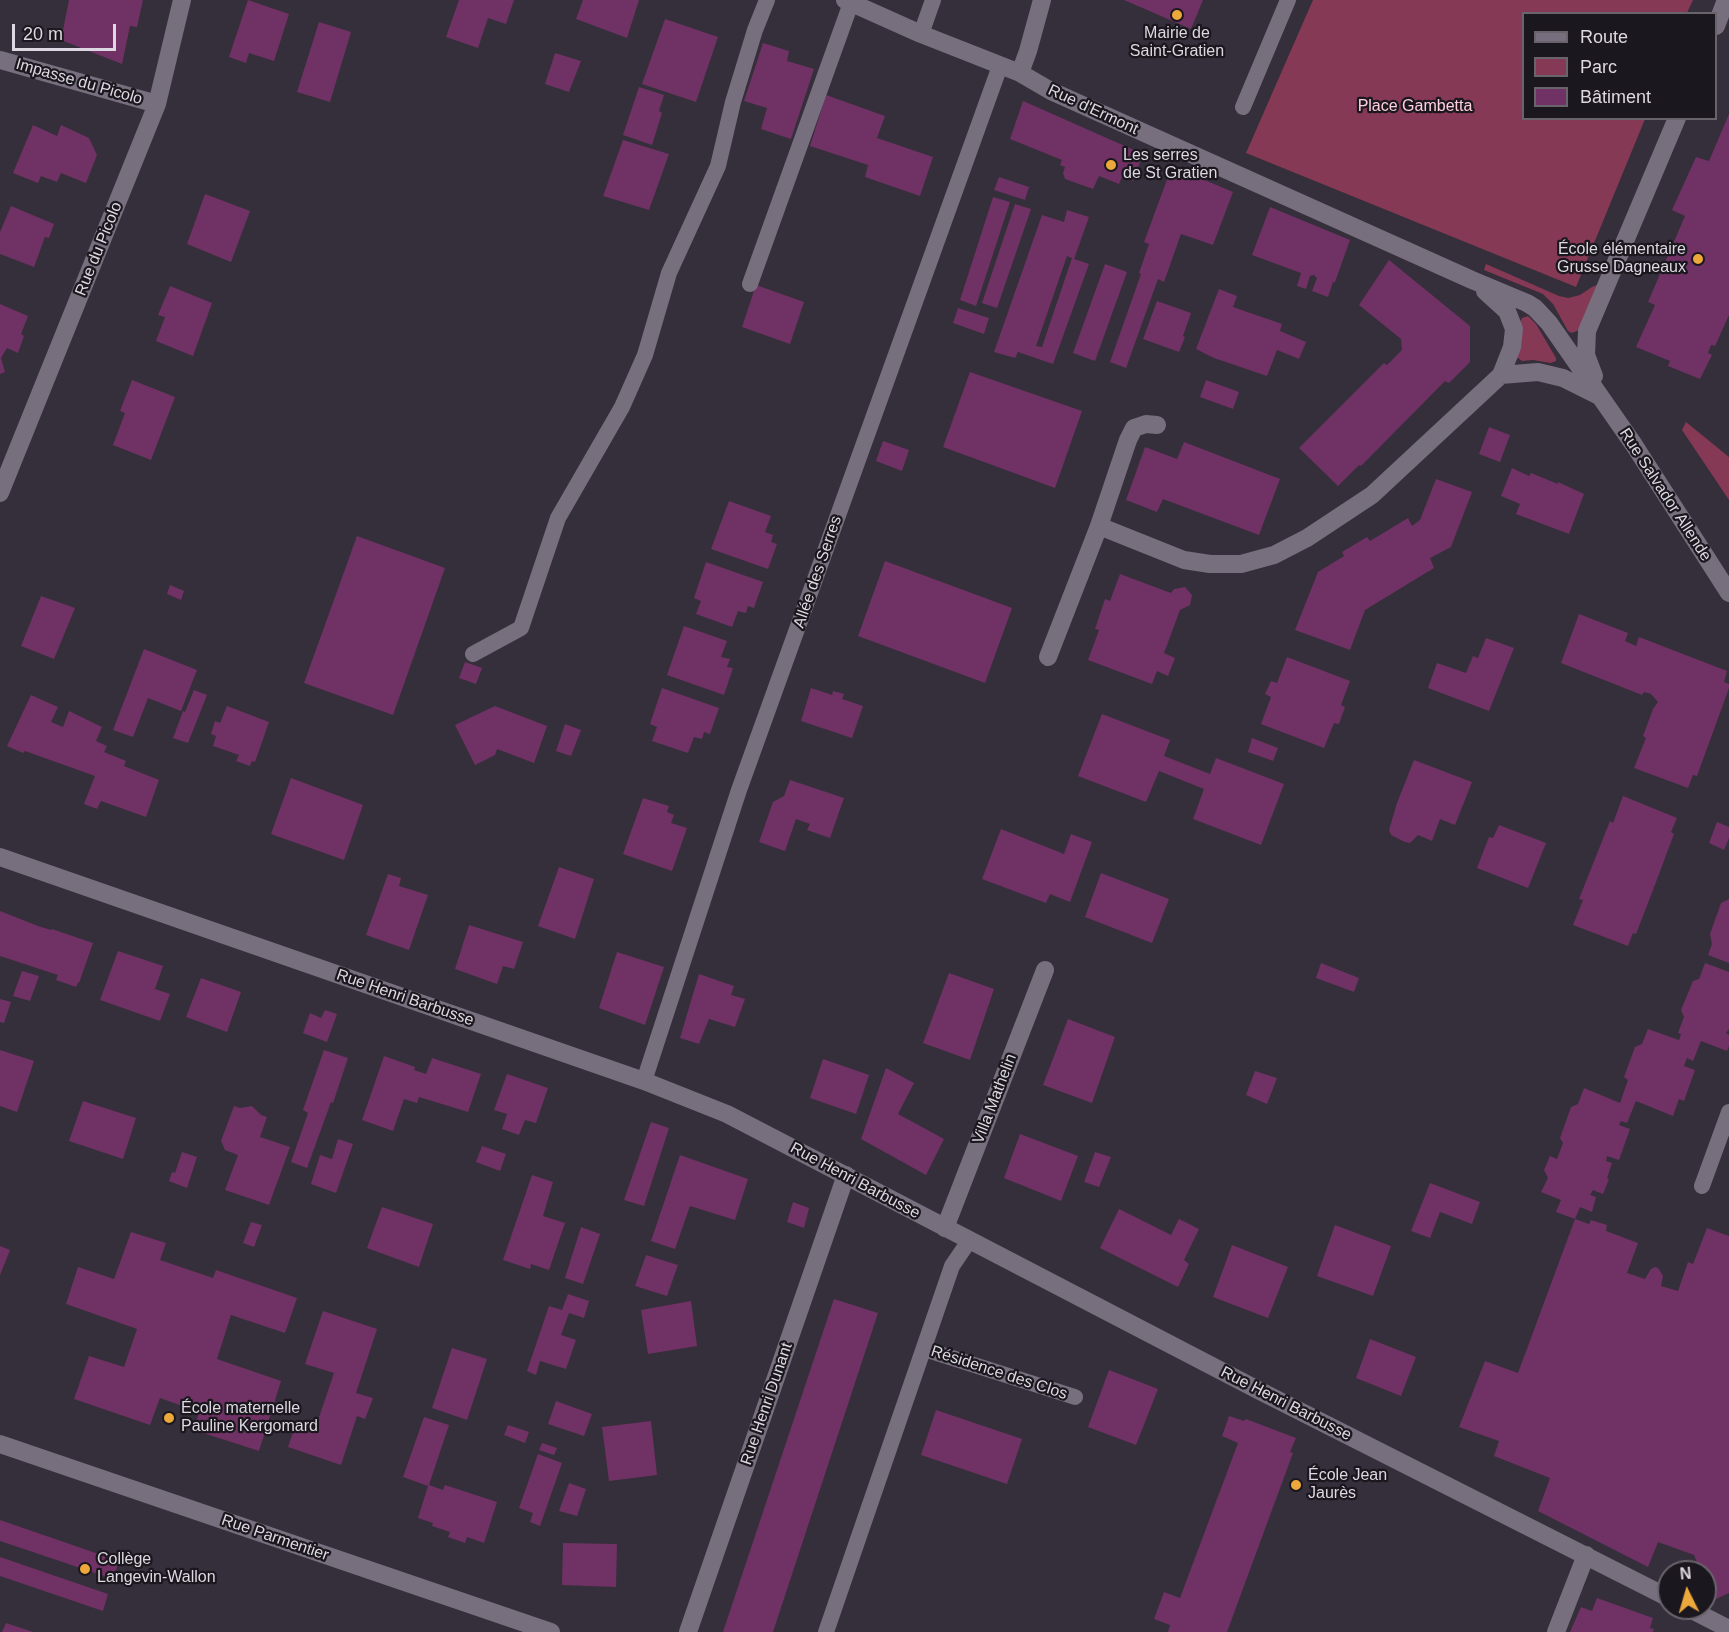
<!DOCTYPE html>
<html>
<head>
<meta charset="utf-8">
<style>
	body { margin:0 }
	#map { position:relative; width:1729px; height:1632px; overflow:hidden; background:#352e3b; font-family:Arial,sans-serif }
	canvas { display:block }
	.legend { position:absolute; left:1522px; top:12px; width:195px; height:108px; box-sizing:border-box; background:#1b171e; border:2px solid #69646c; margin:0; padding:8px 10px; list-style:none; font-size:18px; color:#ddd8e1 }
	.legend li { display:flex; align-items:center; gap:12px; height:30px }
	.legend b { width:30px; border:2px solid #69646c }
	.north { position:absolute; left:1657px; top:1560px; width:60px; height:60px; box-sizing:border-box; background:#1b171e; border:2px solid #69646c; border-radius:50%; rotate:355deg; font-size:16px; font-weight:700; line-height:24px; text-align:center; color:#ddd8e1 }
	.north::after { content:''; display:block; margin:auto; width:21px; height:27px; background:#eda83b; clip-path:polygon(50% 0,100% 100%,50% 72%,0 100%) }
	.scale { position:absolute; left:12px; top:24px; width:104px; height:27px; box-sizing:border-box; border:3px solid #ddd8e1; border-top:0; padding-left:8px; font-size:18px; line-height:21px; white-space:nowrap; color:#ddd8e1; -webkit-text-stroke:4px #1b171e; paint-order:stroke }
</style>
</head>
<body>
<div id="map">
<canvas width="1729" height="1632"></canvas>
<ul class="legend">
<li><b style="height:8px;background:#776e7e"></b>Route</li>
<li><b style="height:16px;background:#863954"></b>Parc</li>
<li><b style="height:16px;background:#703264"></b>Bâtiment</li>
</ul>
<div class="north">N</div>
<div class="scale">20 m</div>
</div>
<script>
const g = document.querySelector('canvas').getContext('2d');
g.lineJoin = 'round';
function paint(path, color) { g.fillStyle = color; g.fill(path, 'evenodd'); }
const poly = rows => new Path2D(rows.map(r => 'M' + r).join(''));
function trace(path, color, width, dash) { g.strokeStyle = color; g.lineWidth = width; g.lineCap = dash ? 'butt' : 'round'; g.setLineDash(dash || []); g.stroke(path); }
function label(font, color, halo, rows, align = 'center') {
  g.font = font + ' Arial,sans-serif'; g.lineWidth = 4.5; g.setLineDash([]); g.textBaseline = 'middle'; g.strokeStyle = halo; g.fillStyle = color; for (const [text, x, y, turn = 0] of rows) {
    g.save(); g.translate(x, y); g.rotate((+turn || 0) * Math.PI / 180); g.textAlign = isNaN(turn) ? turn : align; if (halo) g.strokeText(text, 0, 0); g.fillText(text, 0, 0); g.restore();
  }
}
paint(poly([
	[1313,0,1693,0,1687,13,1524,14,1524,118,1645,119,1576,287,1246,153],
	[1486,264,1559,296,1568,298,1580,295,1592,287,1597,285,1579,330,1572,333,1568,331,1553,304,1543,294,1484,270],
	[1528,316,1536,324,1556,358,1556,361,1551,363,1533,360,1522,361,1517,357,1519,324,1522,318],
	[1686,422,1729,457,1729,500,1682,430]
]), '#863954');
paint(poly([
	[69,0,143,0,137,27,130,26,122,64,61,40],
	[248,0,289,14,274,61,249,53,246,63,229,57],
	[459,0,514,0,506,24,488,18,478,48,446,37],
	[583,0,639,0,627,38,576,19],
	[1124,0,1203,0,1191,29],
	[665,19,718,37,696,102,642,84],
	[319,22,351,32,330,102,297,92],
	[763,43,789,51,787,61,814,69,791,139,761,129,767,108,744,101],
	[555,53,581,61,569,92,545,84],
	[639,87,664,95,659,111,662,113,652,145,623,135],
	[826,95,885,116,877,138,933,157,920,196,865,177,868,165,810,146],
	[1023,101,1143,154,1133,181,1122,177,1119,184,1099,176,1093,189,1065,179,1063,173,1065,167,1060,165,1062,160,1010,139],
	[1729,114,1729,315,1715,346,1711,345,1708,353,1712,355,1700,379,1668,366,1670,361,1636,347,1655,305,1648,302,1685,216,1672,210,1696,157,1709,161],
	[33,125,57,136,61,125,89,138,97,155,86,183,61,173,57,182,41,176,38,183,13,173],
	[623,140,669,154,649,210,603,196],
	[1172,166,1233,192,1213,245,1181,234,1164,282,1158,279,1126,368,1110,362,1141,274,1139,273,1149,244,1144,242],
	[999,177,1029,187,1025,200,994,190],
	[205,194,250,211,231,262,187,244],
	[993,197,1010,202,976,306,960,300],
	[1015,204,1031,209,997,308,982,303],
	[11,206,54,224,49,238,45,237,34,267,0,254,0,232],
	[1270,207,1350,240,1335,282,1333,282,1328,297,1312,291,1317,278,1314,275,1310,276,1306,289,1297,286,1301,273,1252,255],
	[1067,210,1089,217,1074,259,1089,264,1053,364,1018,352,1015,358,994,352,1042,215,1064,222],
	[1067,256,1072,258,1042,347,1036,346],
	[1389,260,1470,326,1470,362,1449,383,1445,381,1361,466,1359,465,1338,486,1299,448,1384,363,1387,365,1402,350,1401,339,1359,305],
	[1105,264,1127,272,1095,361,1073,353],
	[756,285,804,302,790,344,742,327],
	[170,286,212,303,193,356,156,341,165,317,158,315],
	[1219,289,1237,296,1233,307,1282,324,1280,331,1306,342,1299,359,1277,350,1267,376,1214,358,1196,349],
	[1157,301,1191,313,1183,336,1185,337,1179,352,1143,339],
	[0,304,28,316,21,334,24,336,18,353,7,348,1,358,5,372,0,374],
	[958,308,989,318,984,334,953,323],
	[970,372,1082,411,1055,488,943,447],
	[132,380,175,397,151,460,113,445,125,413,120,411],
	[1206,380,1239,392,1233,409,1200,397],
	[1489,427,1510,435,1500,462,1479,454],
	[883,441,909,450,902,471,876,461],
	[1184,442,1280,479,1259,535,1163,499,1157,512,1126,500,1145,447,1177,459],
	[1512,468,1529,476,1531,473,1558,484,1558,482,1584,494,1569,534,1516,514,1520,504,1501,496],
	[1436,479,1472,492,1451,547,1430,558,1434,568,1365,610,1350,650,1295,630,1318,572,1344,556,1342,552,1367,537,1370,541,1408,518,1412,526,1420,520],
	[729,501,771,516,765,532,773,535,771,542,777,544,768,569,711,549],
	[357,536,445,568,393,715,304,683],
	[885,561,1012,608,985,683,858,636],
	[706,562,763,582,754,608,748,606,746,613,738,611,732,627,696,614,701,601,694,598],
	[1120,574,1171,593,1174,589,1185,587,1192,595,1190,605,1180,610,1164,653,1175,658,1168,676,1157,671,1152,684,1088,660,1099,630,1095,629,1105,599,1110,601],
	[170,585,184,591,181,600,167,594],
	[41,596,75,608,54,659,21,646],
	[1579,614,1628,633,1625,641,1636,646,1639,637,1727,671,1724,682,1729,684,1729,688,1697,776,1693,775,1688,788,1634,768,1646,738,1643,736,1653,709,1658,702,1651,694,1644,692,1642,695,1561,663],
	[684,626,727,641,721,657,730,659,727,667,733,668,724,695,667,675],
	[1486,638,1514,648,1489,711,1428,688,1437,663,1466,673,1473,656,1478,658],
	[144,649,197,670,181,711,148,698,133,737,113,730],
	[1287,657,1350,681,1341,705,1345,707,1339,724,1334,723,1324,748,1261,724,1271,697,1265,694,1271,681,1277,683],
	[465,662,482,668,476,684,459,678],
	[662,688,719,708,710,734,704,732,702,739,694,737,688,753,652,741,657,727,650,724],
	[811,688,832,695,833,691,844,694,842,699,863,706,852,738,801,721],
	[194,690,207,695,188,743,173,738,183,711,185,712],
	[31,695,58,707,51,722,63,727,69,711,102,727,96,741,107,746,104,752,126,761,124,766,159,780,146,817,101,801,97,809,84,804,95,776,25,751,23,753,7,746],
	[227,706,269,722,255,762,252,761,250,766,236,761,239,755,213,746,216,736,211,734,215,721,220,723],
	[495,706,547,726,534,763,497,749,495,755,475,765,455,725],
	[1102,714,1170,740,1164,756,1210,774,1216,758,1284,784,1261,845,1193,819,1204,789,1159,771,1146,802,1078,776],
	[565,724,581,730,571,756,556,751],
	[1252,738,1278,748,1273,761,1248,752],
	[1414,760,1472,782,1455,825,1440,819,1432,841,1418,835,1410,843,1405,842,1391,835,1389,830,1397,803],
	[291,778,363,805,344,860,271,834],
	[790,780,844,798,830,838,807,830,810,824,796,819,785,851,759,842,773,802,784,796],
	[1623,796,1677,818,1671,832,1674,834,1653,890,1636,934,1633,933,1628,946,1573,925,1583,900,1579,899,1610,821,1613,823],
	[643,798,669,806,667,812,674,815,671,823,687,828,672,871,623,854],
	[1717,822,1729,827,1729,838,1724,850,1709,843],
	[1499,825,1546,843,1528,888,1477,868,1489,837,1493,838],
	[1001,829,1064,854,1071,834,1092,842,1070,902,1050,894,1046,903,982,879],
	[559,867,594,879,575,939,538,926],
	[1101,873,1169,899,1152,943,1085,917],
	[388,874,401,878,399,886,428,895,409,950,366,935],
	[1729,899,1729,963,1708,955,1712,944,1710,934,1721,903],
	[0,911,38,926,51,930,52,929,93,943,79,983,78,982,76,987,56,980,58,975,0,956],
	[469,925,523,942,514,969,503,966,497,984,455,969],
	[118,951,163,966,155,989,170,994,160,1021,100,1000],
	[617,952,664,967,645,1025,599,1008],
	[1321,963,1359,978,1354,992,1316,978],
	[1705,963,1729,972,1729,1029,1726,1033,1729,1035,1729,1046,1727,1051,1701,1041,1693,1061,1687,1058,1684,1066,1695,1070,1684,1101,1679,1099,1673,1116,1636,1101,1627,1123,1621,1121,1619,1125,1630,1129,1619,1160,1607,1156,1606,1161,1612,1163,1607,1178,1609,1179,1603,1194,1593,1190,1590,1195,1596,1197,1592,1212,1580,1207,1575,1219,1556,1212,1561,1200,1541,1192,1548,1178,1544,1170,1550,1156,1557,1159,1563,1143,1560,1138,1571,1107,1578,1104,1584,1088,1620,1103,1628,1080,1624,1077,1635,1047,1642,1044,1648,1029,1679,1040,1681,1034,1678,1033,1684,1017,1681,1010,1693,981,1699,979],
	[22,971,39,976,30,1001,13,996],
	[949,973,994,989,970,1060,923,1043],
	[699,974,734,986,731,995,745,999,735,1027,709,1019,699,1044,680,1038],
	[201,978,241,992,227,1032,186,1017],
	[0,999,11,1002,4,1023,0,1022],
	[325,1010,337,1014,327,1042,303,1033,310,1013,321,1018],
	[1068,1019,1115,1037,1092,1103,1043,1085],
	[0,1050,34,1061,17,1112,0,1106],
	[324,1050,348,1058,333,1103,331,1102,307,1168,291,1162,308,1113,303,1110],
	[384,1056,415,1067,414,1070,426,1074,432,1058,481,1074,468,1112,419,1097,417,1103,404,1099,393,1131,362,1120],
	[823,1059,869,1075,856,1114,810,1098],
	[886,1068,914,1083,898,1114,944,1139,926,1175,861,1139],
	[1255,1071,1277,1078,1267,1104,1246,1095],
	[507,1074,548,1088,536,1123,525,1120,519,1135,502,1129,507,1114,494,1110],
	[83,1101,136,1118,123,1159,69,1141],
	[234,1106,240,1108,252,1106,261,1115,267,1117,260,1137,290,1147,269,1205,225,1190,238,1155,225,1150,221,1141],
	[651,1122,669,1128,644,1206,624,1200],
	[1020,1134,1078,1156,1061,1201,1004,1178],
	[338,1139,353,1144,336,1193,311,1184,320,1155,332,1159],
	[482,1146,506,1154,500,1171,476,1162],
	[182,1152,197,1157,187,1188,169,1181,172,1172,175,1173],
	[1095,1152,1111,1157,1099,1187,1084,1182],
	[680,1155,748,1179,735,1220,690,1206,675,1249,651,1241],
	[532,1175,553,1182,543,1216,565,1223,549,1270,531,1264,530,1269,503,1260],
	[1430,1183,1480,1202,1472,1224,1440,1212,1430,1238,1411,1231],
	[793,1202,809,1208,804,1228,787,1222],
	[382,1207,433,1224,419,1267,367,1248],
	[1119,1209,1171,1235,1179,1219,1199,1229,1184,1260,1189,1264,1178,1287,1100,1248],
	[1575,1219,1589,1224,1591,1220,1607,1225,1606,1231,1638,1243,1627,1273,1645,1279,1651,1269,1655,1267,1658,1268,1663,1276,1661,1286,1678,1291,1688,1262,1693,1264,1707,1228,1729,1236,1729,1593,1714,1600,1705,1581,1705,1572,1701,1572,1694,1555,1658,1542,1648,1567,1538,1511,1550,1478,1494,1456,1499,1441,1459,1427,1485,1361,1518,1373],
	[251,1222,262,1225,254,1247,243,1243],
	[1335,1225,1391,1246,1373,1296,1317,1276],
	[581,1227,600,1234,583,1284,565,1278],
	[131,1232,166,1243,160,1260,213,1278,216,1270,297,1298,285,1333,231,1315,217,1359,281,1381,259,1451,194,1430,199,1412,160,1398,150,1425,74,1399,89,1356,124,1367,137,1329,66,1304,78,1267,114,1279],
	[1232,1245,1288,1267,1268,1318,1213,1297],
	[0,1246,10,1250,0,1275],
	[646,1255,678,1265,667,1296,635,1286],
	[568,1294,589,1301,584,1318,569,1313,561,1335,576,1340,566,1369,540,1361,536,1375,527,1371,549,1306,562,1310],
	[834,1299,878,1313,773,1632,723,1632],
	[691,1301,697,1346,648,1354,641,1310],
	[323,1311,377,1329,356,1393,373,1398,365,1419,357,1416,341,1465,288,1447,296,1423,315,1429,334,1373,305,1364],
	[1370,1339,1416,1357,1401,1396,1356,1378],
	[452,1348,487,1359,467,1420,432,1408],
	[1109,1370,1158,1389,1136,1445,1088,1427],
	[556,1401,592,1414,584,1436,548,1424],
	[936,1410,1022,1439,1007,1484,921,1455],
	[1229,1416,1244,1421,1246,1419,1296,1438,1290,1452,1293,1453,1227,1632,1168,1632,1170,1625,1154,1619,1164,1592,1180,1598,1238,1443,1222,1436],
	[424,1417,449,1425,429,1485,443,1490,445,1485,497,1502,484,1543,467,1537,465,1543,448,1537,450,1532,432,1526,433,1523,418,1518,428,1486,403,1477],
	[651,1421,657,1475,609,1481,602,1427],
	[508,1425,529,1432,525,1443,504,1435],
	[542,1443,557,1448,554,1455,539,1450],
	[538,1454,562,1463,540,1526,530,1522,533,1513,519,1508],
	[569,1483,586,1489,577,1516,559,1511],
	[0,1520,119,1561,113,1579,0,1541],
	[563,1543,617,1544,616,1587,562,1585],
	[0,1557,108,1594,103,1611,0,1576],
	[1597,1598,1653,1618,1650,1628,1654,1629,1653,1632,1570,1632,1581,1607,1592,1611],
	[6,1623,33,1632,2,1632]
]), '#703264');
trace(poly([
	[921,34,933,0],
	[1243,107,1288,0],
	[750,284,851,3],
	[473,654,521,628,558,518,622,407,645,355,669,273,718,166,733,102,755,30,767,0],
	[644,1081,739,790,1000,66],
	[1702,1186,1729,1112],
	[924,1349,1075,1397],
	[826,1632,952,1266,969,1241]
]), '#776e7e', 16);
trace(poly([
	[1556,1632,1586,1555]
]), '#776e7e', 18);
trace(poly([
	[845,0,921,34,1020,73,1051,91,1472,280,1527,303,1535,308,1549,323,1634,445,1729,593],
	[1716,26,1726,0],
	[0,60,157,104],
	[1020,73,1028,51,1042,0],
	[1485,291,1507,311,1514,329,1512,347,1501,375],
	[1594,376,1586,355,1587,331,1677,118],
	[0,493,157,104,182,0],
	[1099,526,1128,440,1134,428,1146,424,1157,425],
	[1048,657,1099,526,1184,560,1210,564,1241,564,1274,555,1307,538,1372,495,1501,375,1538,372,1563,378,1597,395],
	[0,857,644,1081,727,1114,1258,1390,1669,1598],
	[945,1228,1045,970],
	[0,1444,551,1632],
	[1688,1608,1729,1629],
	[688,1632,846,1175]
]), '#776e7e', 18);
for (const [x, y, r, color] of [
	[1177,15,6,"#eda83b"],
	[1111,165,6,"#eda83b"],
	[1698,259,6,"#eda83b"],
	[169,1418,6,"#eda83b"],
	[1296,1485,6,"#eda83b"],
	[85,1569,6,"#eda83b"]
]) { const dot = new Path2D(); dot.arc(x, y, r, 0, 2 * Math.PI); g.fillStyle = color; g.fill(dot); trace(dot, '#1b171e', 2); }
label('16px', '#ddd8e1', '#1b171e', [
	["Mairie de",1177,34,"center"],
	["Saint-Gratien",1177,52,"center"],
	["Les serres",1123,156],
	["de St Gratien",1123,174],
	["École élémentaire",1686,250,"right"],
	["Grusse Dagneaux",1686,268,"right"],
	["École maternelle",181,1409],
	["Pauline Kergomard",181,1427],
	["École Jean",1308,1476],
	["Jaurès",1308,1494],
	["Collège",97,1560],
	["Langevin-Wallon",97,1578]
], 'left');
label('16px', '#ddd8e1', '#1b171e', [
	["Impasse du Picolo",79,82,16],
	["Rue d'Ermont",1093,110,25],
	["Rue du Picolo",99,249,-68],
	["Rue Salvador Allende",1665,495,57],
	["Allée des Serres",818,572,-71],
	["Rue Henri Barbusse",405,998,19],
	["Villa Mathelin",995,1099,-69],
	["Rue Henri Barbusse",855,1181,28],
	["Résidence des Clos",999,1373,18],
	["Rue Henri Dunant",767,1404,-71],
	["Rue Henri Barbusse",1286,1404,27],
	["Rue Parmentier",275,1538,19]
]);
label('16px', '#ffcfdc', '#1b171e', [
	["Place Gambetta",1415,107]
]);
</script>
</body>
</html>
